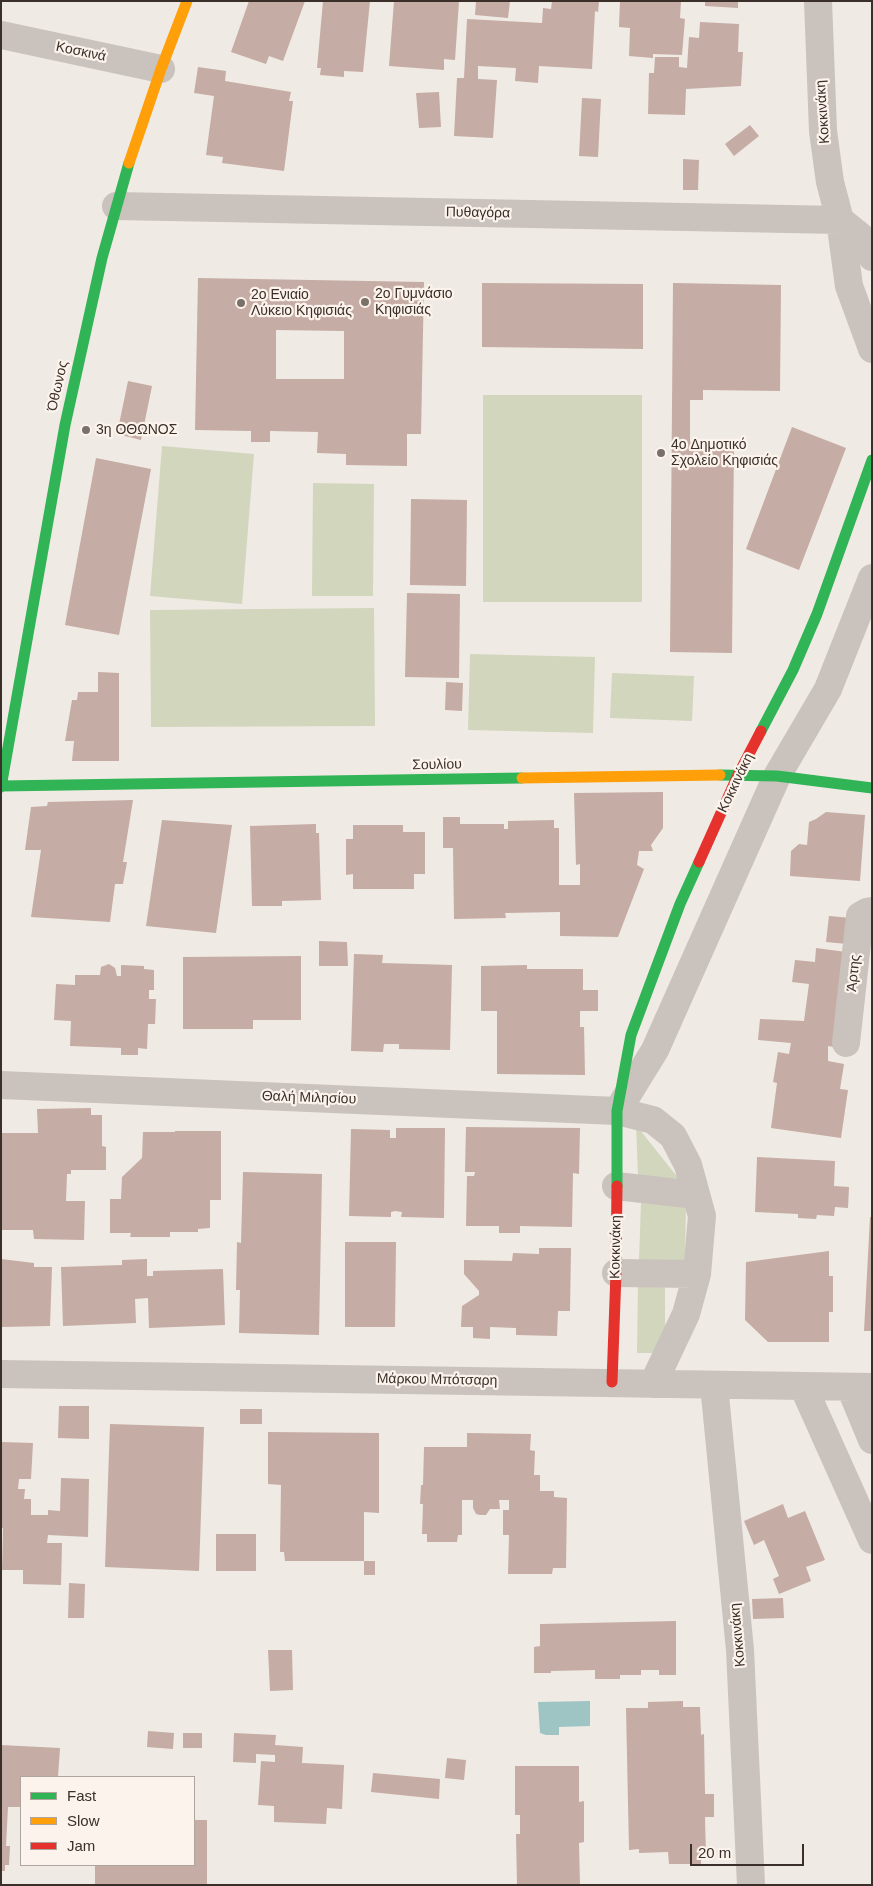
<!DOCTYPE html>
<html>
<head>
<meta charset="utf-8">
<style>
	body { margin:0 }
	#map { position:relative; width:873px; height:1886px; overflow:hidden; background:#f0eae4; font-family:Arial,sans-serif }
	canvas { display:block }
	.frame { position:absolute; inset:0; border:2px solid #3b2f29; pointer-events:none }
	.legend { position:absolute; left:20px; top:1776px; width:175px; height:90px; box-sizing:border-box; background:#fcf4ec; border:1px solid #afa59e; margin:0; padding:6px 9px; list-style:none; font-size:15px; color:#3b2f29 }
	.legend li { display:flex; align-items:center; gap:10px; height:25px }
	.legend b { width:25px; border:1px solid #afa59e }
	.scale { position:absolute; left:690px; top:1844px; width:114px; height:22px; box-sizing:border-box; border:2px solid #3b2f29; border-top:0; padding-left:6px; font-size:15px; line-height:18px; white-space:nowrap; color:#3b2f29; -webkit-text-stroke:4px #fcf4ec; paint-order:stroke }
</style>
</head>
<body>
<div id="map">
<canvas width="873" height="1886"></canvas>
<div class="frame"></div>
<ul class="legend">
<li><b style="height:6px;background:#30b455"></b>Fast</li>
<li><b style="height:6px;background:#ff9f0a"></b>Slow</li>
<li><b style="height:6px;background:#e5322d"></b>Jam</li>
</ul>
<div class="scale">20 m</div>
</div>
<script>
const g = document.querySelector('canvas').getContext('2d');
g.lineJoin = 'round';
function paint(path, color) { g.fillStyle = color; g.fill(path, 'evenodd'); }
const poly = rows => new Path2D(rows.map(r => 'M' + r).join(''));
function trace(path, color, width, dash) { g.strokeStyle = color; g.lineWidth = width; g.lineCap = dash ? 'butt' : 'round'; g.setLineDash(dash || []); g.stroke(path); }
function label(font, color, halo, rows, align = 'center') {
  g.font = font + ' Arial,sans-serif'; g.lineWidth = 4.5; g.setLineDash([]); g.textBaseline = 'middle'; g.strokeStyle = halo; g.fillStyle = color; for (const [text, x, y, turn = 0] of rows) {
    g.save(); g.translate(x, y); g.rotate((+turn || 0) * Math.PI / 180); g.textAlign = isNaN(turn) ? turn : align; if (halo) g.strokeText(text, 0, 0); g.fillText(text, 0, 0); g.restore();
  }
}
paint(poly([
	[483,395,642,395,642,602,483,602],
	[162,446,254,454,242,604,150,596],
	[313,483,374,484,373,596,312,596],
	[374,608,375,726,151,727,150,610],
	[470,654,595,657,593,733,468,730],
	[612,673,694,676,692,721,610,718],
	[636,1125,679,1179,638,1176],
	[641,1203,686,1204,685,1261,639,1260],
	[638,1284,665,1284,665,1353,637,1353]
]), '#d2d6bd');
paint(poly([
	[590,1701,590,1726,559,1727,559,1735,546,1735,540,1733,538,1702]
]), '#9ec4c3');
paint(poly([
	[249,1,305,1,283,61,269,56,266,64,231,52],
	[323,1,370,1,363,72,344,71,344,77,320,75,321,68,317,68],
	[394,1,459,1,455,60,444,59,444,70,389,66],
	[476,1,510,1,508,18,475,15],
	[552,1,599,1,598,12,595,11,592,69,539,66,538,83,515,81,516,68,478,66,478,79,497,80,493,138,454,136,457,78,464,78,467,19,542,23,543,8,551,9],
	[620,1,681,1,680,18,685,19,682,55,653,54,653,58,629,56,630,28,619,27],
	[705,1,738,1,738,8,705,6],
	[700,22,739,24,738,52,743,52,741,86,686,89,685,115,648,114,649,73,654,73,655,57,679,57,679,67,687,68,689,37,699,38],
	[198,67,226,71,225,81,291,92,289,101,293,101,284,171,222,163,223,157,206,155,214,96,194,93],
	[439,92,441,127,419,128,416,93],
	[582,98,601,99,598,157,579,156],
	[750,125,759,136,734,156,725,144],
	[683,159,699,160,698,190,683,190],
	[198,278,424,282,421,434,407,434,407,466,346,465,346,454,317,453,318,432,270,431,270,442,251,442,251,431,195,430],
	[276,330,344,331,344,379,276,379],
	[482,283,643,284,643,349,482,347],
	[673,283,781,285,780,391,703,390,703,400,690,400,690,442,734,442,732,653,670,652],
	[128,381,152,386,141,440,117,434],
	[792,427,846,448,799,570,746,549],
	[96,458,151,469,119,635,65,625],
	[411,499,467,500,466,586,410,585],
	[407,593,460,594,459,678,405,677],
	[98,672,119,673,119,761,72,761,74,741,65,741,72,700,77,700,78,692,98,692],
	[446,682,463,683,462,711,445,710],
	[663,792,663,828,651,845,653,851,639,851,637,865,644,869,618,937,560,936,560,912,505,913,506,918,454,919,453,848,443,848,443,817,460,817,460,824,504,824,504,829,508,829,508,821,554,820,554,828,559,828,559,885,580,885,580,864,576,865,574,793],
	[133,800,123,862,127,862,123,884,115,884,110,922,31,917,41,850,25,850,31,807,47,806,48,802],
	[826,812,865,815,860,881,790,876,791,851,799,844,807,845,809,822,816,819],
	[162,820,232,825,216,933,146,926],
	[316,824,316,833,319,833,321,900,282,901,282,906,252,906,250,826],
	[353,825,403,825,403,832,425,832,425,874,414,874,414,889,353,889,353,874,346,875,346,839,353,839],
	[829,916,851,918,847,944,826,942],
	[319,941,347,942,348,966,319,966],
	[816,948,846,952,834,1047,828,1046,828,1061,844,1064,840,1089,848,1090,841,1138,771,1128,777,1083,773,1082,778,1052,789,1054,791,1043,758,1040,760,1019,804,1021,809,984,792,982,795,960,815,962],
	[354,954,383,955,382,963,452,965,450,1050,399,1049,399,1044,384,1044,383,1052,351,1051],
	[301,956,301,1020,253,1020,253,1029,183,1029,183,957],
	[109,964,115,968,117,976,121,976,121,965,144,966,144,969,154,970,154,990,149,990,149,999,156,999,155,1024,148,1024,147,1049,138,1048,138,1055,121,1055,121,1048,70,1046,71,1021,54,1020,56,984,75,985,75,975,100,975,101,967],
	[527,965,527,969,583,969,583,990,598,990,598,1011,580,1011,580,1027,584,1027,585,1075,497,1074,497,1011,481,1011,481,966],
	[91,1108,91,1115,102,1115,102,1146,106,1147,106,1170,71,1170,71,1174,67,1174,66,1201,85,1201,84,1240,34,1239,33,1230,1,1230,1,1133,38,1133,37,1109],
	[466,1127,580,1128,579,1174,573,1173,572,1227,520,1226,520,1233,499,1233,499,1226,466,1226,467,1176,474,1176,475,1172,465,1172],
	[396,1128,445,1128,444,1218,401,1217,402,1212,395,1211,391,1212,391,1217,349,1216,351,1129,390,1130,390,1138,396,1138],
	[175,1131,221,1131,221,1200,210,1200,210,1228,198,1229,198,1232,170,1232,170,1237,130,1237,131,1233,110,1233,110,1199,121,1199,122,1177,142,1158,143,1132,175,1132],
	[757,1157,835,1161,834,1186,849,1187,848,1208,835,1207,834,1216,817,1215,816,1219,798,1218,798,1214,755,1212],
	[243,1172,322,1174,319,1335,239,1333,240,1290,236,1290,237,1242,241,1243],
	[870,1217,872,1217,872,1331,864,1331],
	[345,1242,396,1242,395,1327,345,1327],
	[539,1248,571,1248,570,1311,558,1311,557,1336,516,1335,516,1328,490,1327,490,1339,473,1338,473,1327,461,1327,462,1306,479,1295,479,1291,464,1274,464,1260,512,1261,513,1253,539,1254],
	[829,1251,829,1276,833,1276,833,1312,829,1312,829,1342,768,1342,745,1320,746,1262],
	[1,1259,34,1263,34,1267,52,1267,50,1326,1,1327],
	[147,1259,147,1276,153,1276,153,1271,223,1269,225,1325,149,1328,148,1298,135,1299,136,1323,63,1326,61,1267,122,1265,122,1260],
	[59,1406,89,1406,89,1439,58,1438],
	[240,1409,262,1409,262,1424,240,1424],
	[110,1424,204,1427,199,1571,105,1567],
	[268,1432,379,1433,379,1513,364,1512,364,1561,285,1561,284,1552,280,1552,281,1485,268,1484],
	[467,1433,531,1434,530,1450,535,1451,534,1475,540,1475,540,1491,554,1491,554,1497,567,1498,566,1568,553,1568,552,1574,508,1574,509,1535,503,1535,503,1510,509,1510,509,1500,499,1500,500,1509,490,1509,486,1515,480,1515,476,1514,473,1508,473,1500,462,1500,462,1535,458,1535,457,1542,427,1542,427,1534,422,1534,423,1504,420,1504,421,1485,423,1485,424,1447,467,1447],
	[1,1442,33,1443,31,1479,19,1479,18,1489,25,1489,24,1499,31,1499,31,1515,48,1515,48,1510,60,1511,61,1478,89,1479,88,1537,48,1535,47,1543,62,1543,61,1585,23,1584,23,1570,2,1570,3,1528,1,1528],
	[783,1504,788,1518,805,1511,825,1560,806,1567,811,1581,779,1594,773,1579,779,1576,764,1540,754,1545,744,1521],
	[216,1534,256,1534,256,1571,216,1571],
	[364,1561,375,1561,375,1575,364,1575],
	[69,1583,85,1584,84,1618,68,1618],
	[783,1598,784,1618,753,1619,752,1599],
	[676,1621,676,1675,659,1675,659,1670,641,1670,641,1675,620,1675,620,1679,595,1679,595,1670,551,1671,551,1673,534,1673,534,1647,540,1646,540,1624],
	[268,1650,292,1650,293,1690,270,1691],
	[683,1701,683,1707,700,1707,701,1735,704,1734,705,1794,714,1794,714,1817,705,1817,706,1858,701,1858,701,1864,669,1864,668,1852,639,1853,639,1849,629,1850,626,1708,648,1708,648,1702],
	[148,1731,174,1733,173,1749,147,1747],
	[183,1733,202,1733,202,1748,183,1748],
	[234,1733,276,1735,275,1745,303,1747,302,1763,344,1765,342,1809,327,1808,326,1824,274,1822,274,1806,258,1805,261,1761,275,1762,275,1755,256,1754,256,1763,233,1762],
	[1,1745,60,1748,58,1777,21,1777,21,1807,8,1807,6,1846,10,1846,9,1865,5,1865,5,1871,1,1871],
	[447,1758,466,1760,464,1780,445,1778],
	[515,1766,579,1766,579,1802,584,1801,584,1842,579,1843,580,1885,517,1885,516,1834,520,1834,520,1815,515,1815],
	[373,1773,440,1779,439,1799,371,1792],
	[194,1820,207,1820,207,1885,95,1885,95,1865,194,1865]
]), '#c5aca4');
trace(poly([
	[818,1,823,131,830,182,840,220,849,286,872,349],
	[1,35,161,69],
	[116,206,840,220],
	[840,220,861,237,872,257],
	[846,1043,860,916,867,912,872,911],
	[1,1085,617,1111,653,1120,673,1136,688,1165,702,1216,697,1274,686,1314,653,1384],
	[618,1110,655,1050,777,776,828,689,872,578],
	[616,1186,696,1195],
	[616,1273,697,1274],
	[1,1374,872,1387],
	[714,1385,740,1650,751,1885],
	[803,1386,872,1540],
	[850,1387,872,1440]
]), '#cac2bc', 28);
trace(poly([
	[761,731,793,670,817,614,872,460],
	[720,775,777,776,872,788],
	[1,786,522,778],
	[1,787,65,425,102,258,129,163],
	[617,1186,617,1111,631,1035,680,904,699,862]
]), '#30b455', 11);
trace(poly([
	[129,163,161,69,187,1],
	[522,778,720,775]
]), '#ff9f0a', 11);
trace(poly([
	[699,862,738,775,761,731],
	[612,1382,616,1273,617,1186]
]), '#e5322d', 11);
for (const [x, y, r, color] of [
	[365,302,5,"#7a706a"],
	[241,303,5,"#7a706a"],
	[86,430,5,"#7a706a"],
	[661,453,5,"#7a706a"]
]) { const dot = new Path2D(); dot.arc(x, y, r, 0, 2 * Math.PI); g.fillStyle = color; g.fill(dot); trace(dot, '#fcf4ec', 2); }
label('14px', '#3b2f29', '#fcf4ec', [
	["Κοσκινά",81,52,12],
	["Κοκκινάκη",823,112,-94],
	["Πυθαγόρα",478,213,1],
	["Όθωνος",58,386,-77],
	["Σουλίου",437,765,-1],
	["Κοκκινάκη",736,783,-64],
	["Άρτης",854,973,-84],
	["Θαλή Μιλησίου",309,1098,2],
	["Κοκκινάκη",616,1247,-89],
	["Μάρκου Μπότσαρη",437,1380,1],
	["Κοκκινάκη",738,1635,-95]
]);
label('14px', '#3b2f29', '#fcf4ec', [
	["2ο Γυμνάσιο",375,294],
	["Κηφισιάς",375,310],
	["2ο Ενιαίο",251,295],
	["Λύκειο Κηφισιάς",251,311],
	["3η ΟΘΩΝΟΣ",96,430],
	["4ο Δημοτικό",671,445],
	["Σχολείο Κηφισιάς",671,461]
], 'left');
</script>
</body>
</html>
